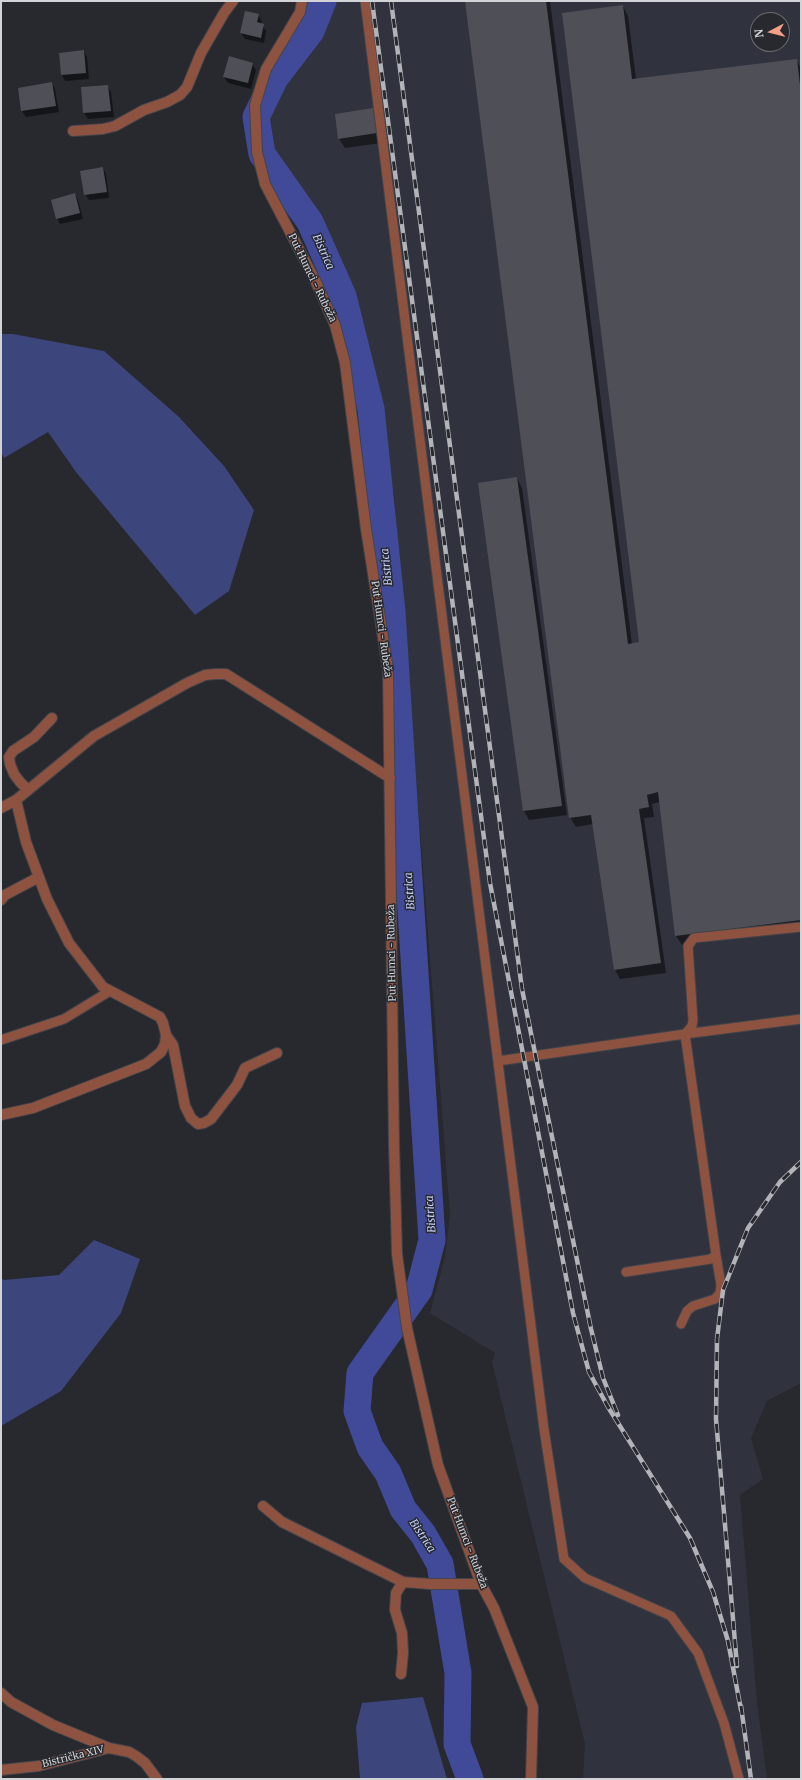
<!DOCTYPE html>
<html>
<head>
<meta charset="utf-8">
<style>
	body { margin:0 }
	#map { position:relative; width:802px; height:1780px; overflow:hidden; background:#27292f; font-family:Merriweather,serif }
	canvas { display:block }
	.frame { position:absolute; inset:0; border:2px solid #d2d3d7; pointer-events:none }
	.north { position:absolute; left:750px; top:12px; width:40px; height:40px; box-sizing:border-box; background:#27292f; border:1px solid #6b6d72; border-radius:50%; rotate:263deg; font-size:11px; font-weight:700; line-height:16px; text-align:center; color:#d2d3d7 }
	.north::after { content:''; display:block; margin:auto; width:14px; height:18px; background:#f49f86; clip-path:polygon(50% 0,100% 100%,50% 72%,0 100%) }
</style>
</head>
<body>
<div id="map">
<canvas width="802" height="1780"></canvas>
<div class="frame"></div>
<div class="north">N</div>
</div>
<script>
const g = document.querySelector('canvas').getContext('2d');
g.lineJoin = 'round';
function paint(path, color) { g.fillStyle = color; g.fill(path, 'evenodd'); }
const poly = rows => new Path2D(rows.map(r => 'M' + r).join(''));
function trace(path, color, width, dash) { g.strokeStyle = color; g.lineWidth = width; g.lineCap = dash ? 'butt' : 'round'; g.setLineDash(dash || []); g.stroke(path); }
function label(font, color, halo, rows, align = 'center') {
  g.font = font + ' Merriweather,serif'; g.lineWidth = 3; g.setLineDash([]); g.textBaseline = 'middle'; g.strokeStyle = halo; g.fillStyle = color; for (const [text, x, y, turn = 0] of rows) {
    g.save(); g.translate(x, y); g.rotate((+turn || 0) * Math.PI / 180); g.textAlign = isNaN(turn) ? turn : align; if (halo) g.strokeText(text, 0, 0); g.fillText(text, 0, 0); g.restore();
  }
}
paint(poly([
	[330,1,801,1,801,1383,767,1401,751,1438,763,1479,740,1495,757,1703,767,1779,583,1779,585,1744,492,1362,495,1353,430,1313,445,1257,450,1215,394,495,375,392,354,301,315,219,276,162,267,136,268,106,282,77,316,44],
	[758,20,782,20,782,44,758,44]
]), '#30333e');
paint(poly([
	[1,334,13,334,104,351,179,417,224,466,254,510,229,591,195,615,76,472,48,432,4,458,1,452],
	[94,1240,140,1259,121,1313,61,1391,1,1426,1,1278,4,1280,59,1275],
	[423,1697,447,1779,360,1779,356,1727,362,1703]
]), '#3c457c');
paint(poly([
	[466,1,550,1,632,644,640,643,623,6,628,16,636,79,796,60,801,68,801,930,682,945,676,936,660,802,652,804,654,817,644,818,666,973,620,979,615,970,593,824,576,827,570,817],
	[258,15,262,21,261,24,266,31,264,43,245,39,241,33],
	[84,51,87,57,89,79,65,81,62,75],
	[252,64,256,70,251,89,228,83,224,77],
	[52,83,55,89,59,112,26,117,22,111],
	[107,86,111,92,114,117,88,119,84,113,82,88],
	[372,109,378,119,381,143,345,148,339,139],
	[103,168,106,174,109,198,89,200,85,194],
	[75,194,78,200,83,219,60,224,57,218],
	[517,478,522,488,567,815,529,820,524,811,479,484]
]), '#0007');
trace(poly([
	[323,1,311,31,275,78,256,117,262,154,310,222,343,296,371,409,392,612,432,1240,419,1290,360,1373,357,1411,370,1447,388,1473,403,1509,423,1534,440,1564,458,1673,457,1744,470,1779]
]), '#414a99', 27);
paint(poly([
	[465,1,546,1,628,644,639,642,562,13,623,5,632,79,797,59,801,94,801,920,675,936,658,792,647,795,649,807,639,809,661,963,614,970,591,815,569,818],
	[245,11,259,14,257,22,264,24,261,38,240,33],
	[84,50,86,73,61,75,59,53],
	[229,56,253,63,248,83,223,77],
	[52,82,56,106,21,111,18,88],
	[108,85,111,111,83,113,81,87],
	[373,108,377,133,338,139,335,114],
	[103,167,107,192,84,195,80,171],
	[75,193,80,213,56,219,51,200],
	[517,477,562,806,523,811,478,483]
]), '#4f5057');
const service = poly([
	[365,1,544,1429,564,1559,585,1578,671,1616,698,1653,724,1723,739,1779],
	[1,1040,64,1019,110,991],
	[498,1061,685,1034,692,1026,693,1020,688,946,694,938,801,927],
	[626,1272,711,1259,716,1255,685,1034,801,1019],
	[681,1324,687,1311,693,1306,715,1299,720,1293,721,1285,716,1255]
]);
const minor = poly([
	[302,1,300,12,266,69,255,105,257,152,265,184,315,280,335,325,345,363,366,529,388,669,394,1144,397,1254,407,1328,438,1465,481,1584,494,1608,533,1707,531,1779],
	[73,131,103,129,115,126,144,110,167,102,180,95,187,87,201,53,224,13,233,1],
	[28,790,20,782,14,774,10,764,9,757,13,751,34,737,52,718],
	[1,808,16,800,94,736,187,683,205,675,215,674,226,674,390,778],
	[1,900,5,895,39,877],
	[166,1035,173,1045,185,1106,191,1118,198,1124,204,1123,211,1119,237,1085,245,1068,277,1053],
	[1,1115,33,1108,146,1064,161,1052,165,1044,166,1035,163,1023,160,1017,103,987,69,943,47,899,26,842,16,800],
	[263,1506,282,1522,403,1582,430,1584,481,1584],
	[401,1674,403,1653,402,1633,395,1610,396,1593,403,1582],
	[1,1693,11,1702,53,1725,109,1748],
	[1,1770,39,1766,109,1748,129,1752,136,1756,145,1763,157,1779]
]);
trace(service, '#42444a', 11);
trace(minor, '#42444a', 12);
trace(service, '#8e5241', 9);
trace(minor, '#8e5241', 10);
const rail = poly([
	[372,1,490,883,573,1313,589,1372,608,1407,690,1538,713,1592,728,1641,741,1710],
	[391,1,522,989,591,1329,603,1378,618,1415],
	[737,1666,716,1419,717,1339,723,1290,748,1228,780,1182,801,1162],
	[741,1706,751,1779]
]);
trace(rail, '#b3b4b9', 4.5);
trace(rail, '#27292f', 3, [9]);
label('10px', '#d2d3d7', '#27292f', [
	["Put Humci - Rubeža",312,278,64],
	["Put Humci - Rubeža",381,629,82],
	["Put Humci - Rubeža",392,953,-91],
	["Put Humci - Rubeža",467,1543,69],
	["Bistrička XIV",73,1757,-14]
]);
label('italic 11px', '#c5cffc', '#27292f', [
	["Bistrica",323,252,66],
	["Bistrica",387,567,-96],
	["Bistrica",410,891,-94],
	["Bistrica",431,1214,-94],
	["Bistrica",422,1536,56]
]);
</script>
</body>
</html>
